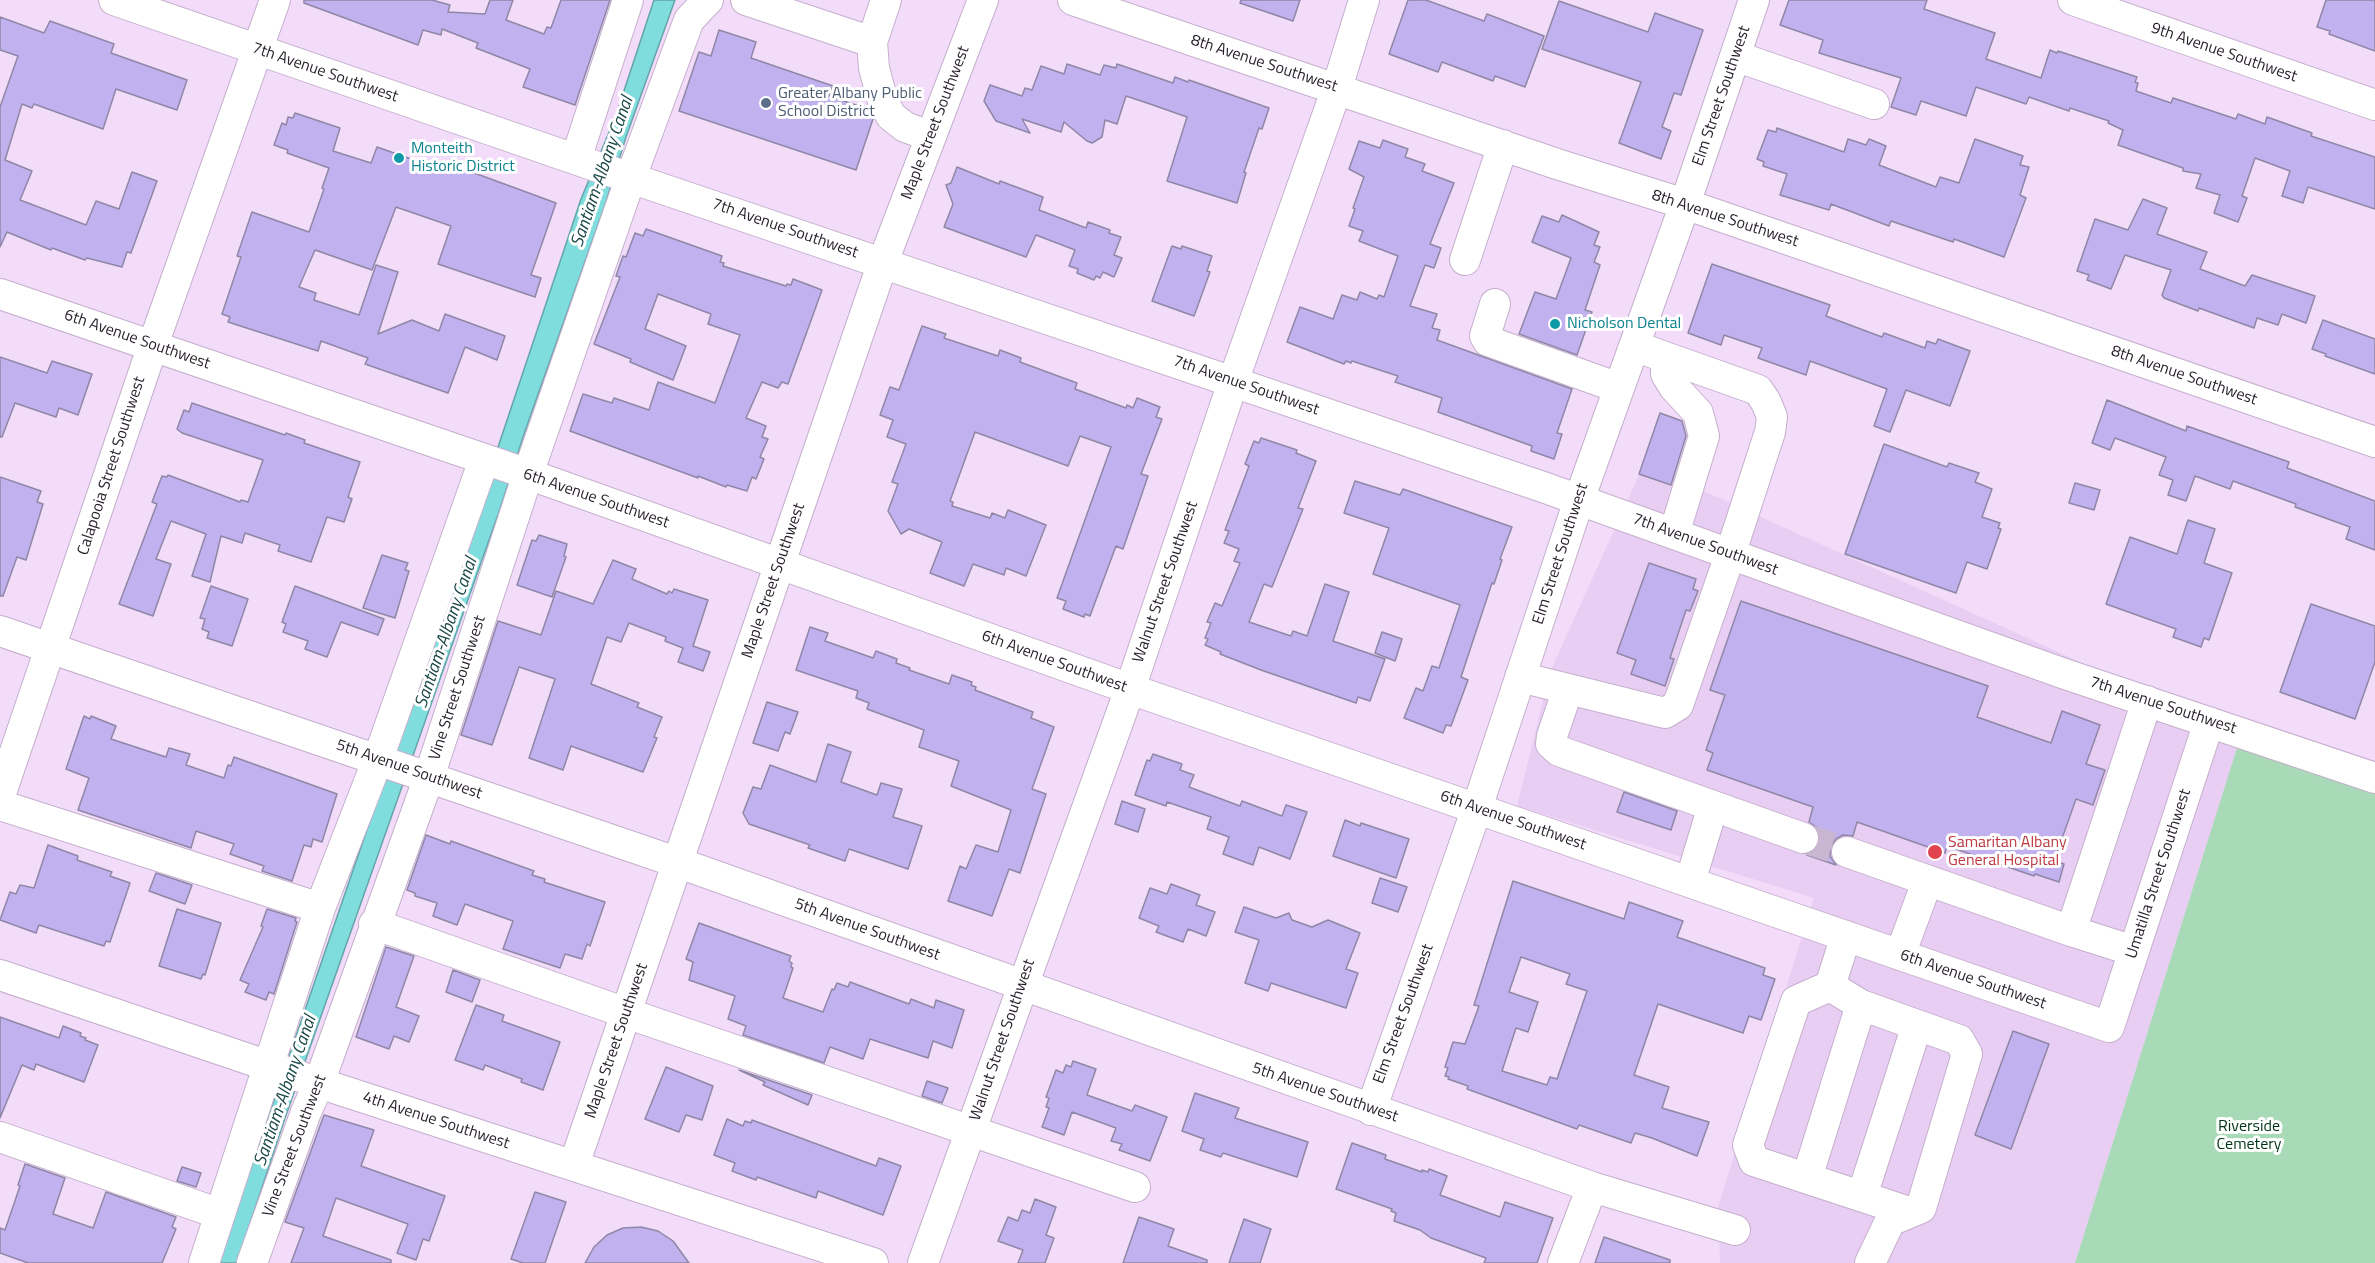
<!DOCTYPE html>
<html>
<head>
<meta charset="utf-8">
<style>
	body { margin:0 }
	canvas { display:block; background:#f2dcfa }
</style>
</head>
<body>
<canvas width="2375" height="1263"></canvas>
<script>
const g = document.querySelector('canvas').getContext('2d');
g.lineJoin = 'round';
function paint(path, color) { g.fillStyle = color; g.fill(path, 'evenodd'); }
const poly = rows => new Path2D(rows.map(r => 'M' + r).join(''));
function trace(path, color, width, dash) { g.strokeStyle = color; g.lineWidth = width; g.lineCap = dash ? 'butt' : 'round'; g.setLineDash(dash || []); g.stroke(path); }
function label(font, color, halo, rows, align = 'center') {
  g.font = font + ' "Titillium Web",sans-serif'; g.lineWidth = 6; g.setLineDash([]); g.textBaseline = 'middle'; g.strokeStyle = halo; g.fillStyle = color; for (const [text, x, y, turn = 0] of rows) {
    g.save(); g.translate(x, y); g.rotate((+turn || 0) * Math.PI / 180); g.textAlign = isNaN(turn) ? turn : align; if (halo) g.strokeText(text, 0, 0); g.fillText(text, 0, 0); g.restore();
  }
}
paint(poly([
	[1644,464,2241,735,2075,1263,1720,1263,1718,1207,1814,898,1517,806,1550,672]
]), '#e9cef3');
paint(poly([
	[2241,735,2375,785,2375,1263,2075,1263]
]), '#a8dab8');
const water = poly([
	[654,0,675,0,626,137,605,205,524,434,500,509,284,1121,237,1263,218,1263,480,501,581,199,615,118,654,0]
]);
paint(water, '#80ddde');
trace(water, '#65a4a8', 1.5);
const building = poly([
	[304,0,432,0,450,5,448,12,485,14,490,0,513,0,506,20,544,34,547,27,551,28,561,0,610,0,575,105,523,87,530,69,476,48,478,43,442,29,441,35,423,30,418,45,304,3,304,0],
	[1241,0,1300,0,1293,21,1240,3,1241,0],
	[1408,0,1426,0,1484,21,1487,14,1544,36,1525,87,1495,76,1493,81,1442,62,1438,72,1389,54,1408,0],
	[1789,0,1927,0,1924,9,1995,33,1986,59,2041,78,2050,50,2057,53,2058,51,2137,77,2135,82,2138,83,2136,91,2171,103,2173,98,2236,119,2238,114,2265,124,2267,117,2312,133,2311,136,2375,157,2375,209,2308,187,2303,203,2282,196,2290,171,2255,158,2242,196,2247,198,2238,222,2214,213,2220,195,2196,188,2201,174,2183,171,2183,168,2118,145,2123,130,2108,123,2109,121,2070,108,2069,111,2029,97,2026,104,1976,87,1966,116,1921,101,1916,115,1891,107,1901,78,1819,53,1823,40,1780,25,1789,0],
	[2326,0,2375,0,2375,51,2329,34,2330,31,2317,27,2326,0],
	[1559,1,1648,32,1655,13,1703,30,1681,95,1674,93,1662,127,1671,131,1661,159,1619,143,1641,82,1542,49,1559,1],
	[0,17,44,33,50,21,114,44,111,53,187,80,177,110,116,89,103,129,34,104,32,108,22,104,5,160,32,171,20,200,86,225,96,201,119,209,132,172,157,181,131,253,127,252,122,267,87,258,85,260,52,248,51,250,7,232,0,247,0,107,18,56,0,50,0,17],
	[719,30,756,42,751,58,833,86,829,96,868,109,873,119,856,170,679,111,699,52,711,56,719,30],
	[1067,64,1100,75,1104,65,1116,68,1117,64,1173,83,1175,77,1188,82,1189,80,1269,108,1262,129,1259,128,1244,172,1246,173,1237,203,1167,181,1187,117,1150,104,1126,96,1117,124,1105,120,1102,137,1092,143,1087,141,1064,122,1061,132,1022,119,1030,133,996,121,984,101,990,85,1022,96,1025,88,1032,90,1041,66,1064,74,1067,64],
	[295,113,340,128,333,151,371,163,377,147,428,165,430,161,449,167,450,164,556,203,531,275,541,278,535,297,438,264,451,226,396,207,372,270,315,250,299,287,316,293,314,300,359,315,376,265,398,272,378,334,412,320,439,331,445,314,505,336,497,360,465,347,448,393,365,364,368,358,321,341,318,351,228,322,230,317,222,314,241,257,237,256,252,212,309,232,324,189,322,188,329,168,287,153,288,150,274,145,282,123,286,125,288,117,293,118,295,113],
	[1777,128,1844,152,1848,139,1866,145,1869,139,1886,146,1879,165,1936,187,1940,177,1959,183,1975,139,2023,156,2020,165,2029,167,2020,195,2026,198,2004,257,1954,239,1953,242,1891,221,1889,226,1831,204,1829,210,1780,195,1787,174,1763,166,1764,162,1757,159,1768,130,1776,132,1777,128],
	[1383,140,1408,149,1405,157,1425,164,1422,171,1454,183,1430,244,1441,248,1434,268,1425,265,1410,306,1437,314,1432,328,1440,330,1437,340,1572,389,1557,433,1562,434,1554,459,1531,451,1532,446,1438,412,1442,398,1395,382,1398,376,1352,361,1351,363,1346,361,1344,364,1287,342,1300,307,1333,319,1342,295,1357,300,1360,292,1377,299,1379,295,1384,297,1398,256,1359,241,1363,231,1349,226,1355,209,1353,208,1364,177,1349,169,1359,141,1380,148,1383,140],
	[957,167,999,184,1000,181,1043,197,1039,210,1086,228,1088,222,1110,230,1109,233,1121,237,1114,255,1122,258,1114,277,1103,272,1100,278,1096,276,1094,280,1077,273,1078,269,1069,266,1075,250,1036,235,1026,257,944,227,953,204,946,185,951,183,957,167],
	[2143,199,2167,208,2157,234,2207,252,2200,269,2245,286,2252,275,2315,296,2306,323,2282,314,2278,325,2257,318,2254,328,2199,308,2198,311,2164,298,2162,295,2171,270,2125,255,2111,289,2087,280,2089,275,2077,271,2095,219,2128,230,2143,199],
	[1562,215,1599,232,1594,245,1600,247,1594,262,1600,265,1585,310,1592,312,1577,355,1519,334,1535,292,1556,299,1571,258,1532,242,1542,216,1559,222,1562,215],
	[646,229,722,256,720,262,724,263,723,266,786,286,787,284,791,285,793,279,822,290,788,384,782,382,778,388,762,382,746,418,766,426,762,437,768,439,760,457,764,459,756,479,752,477,747,491,727,485,726,487,698,476,698,478,570,431,583,394,612,403,614,398,649,410,658,382,715,403,740,335,708,324,711,314,658,294,645,329,686,346,673,380,630,362,631,359,594,344,620,277,616,276,623,256,626,257,635,233,643,236,646,229],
	[1172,246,1181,249,1182,246,1212,256,1207,271,1210,272,1194,316,1152,301,1172,246],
	[1712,264,1830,305,1826,316,1882,337,1884,333,1925,348,1927,341,1936,344,1938,339,1970,351,1950,406,1906,390,1890,432,1874,426,1887,389,1810,361,1806,375,1758,358,1762,348,1724,335,1721,345,1688,333,1712,264],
	[2323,320,2375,339,2375,374,2325,356,2326,354,2312,349,2323,320],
	[922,326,946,334,944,338,998,356,1000,350,1021,358,1020,362,1077,383,1075,389,1126,408,1127,405,1133,408,1137,398,1160,407,1156,417,1162,419,1141,474,1148,476,1123,549,1116,546,1090,616,1085,614,1084,617,1063,609,1066,601,1057,598,1111,447,1080,436,1068,466,975,432,950,501,953,502,952,506,990,518,992,513,1005,518,1008,510,1046,525,1026,576,1006,568,1004,575,973,564,964,586,930,573,942,542,909,529,901,534,888,511,898,484,892,482,906,444,887,437,893,420,880,415,890,387,899,390,922,326],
	[0,357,47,373,52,361,92,374,78,415,59,408,56,417,15,403,2,437,0,437,0,357],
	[2107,400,2186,431,2187,426,2289,462,2287,468,2375,501,2375,550,2346,539,2350,527,2295,507,2296,504,2233,481,2230,489,2195,476,2186,501,2168,495,2173,480,2159,475,2166,457,2115,438,2110,450,2092,443,2107,400],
	[192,403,285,435,286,433,305,440,304,443,360,462,348,497,352,499,344,522,327,517,311,562,278,551,280,545,245,533,242,543,221,536,210,582,192,576,206,534,171,521,156,559,171,564,153,616,119,604,157,504,152,502,162,476,167,477,168,475,240,502,241,500,248,502,263,460,182,433,177,429,184,410,189,412,192,403],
	[1660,413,1682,421,1686,436,1671,485,1639,474,1660,413],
	[1261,438,1297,450,1296,453,1316,461,1298,508,1303,509,1272,587,1264,584,1249,622,1291,636,1293,631,1307,636,1325,584,1349,592,1333,641,1385,659,1370,701,1358,697,1356,703,1261,670,1220,654,1221,652,1205,645,1208,639,1205,638,1211,623,1207,622,1215,603,1222,606,1240,563,1234,561,1239,549,1224,543,1229,531,1225,530,1249,466,1245,464,1254,441,1259,443,1261,438],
	[1884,444,1947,467,1949,463,1979,473,1975,482,1992,489,1982,517,2000,523,1998,528,2001,529,1987,569,1967,562,1956,593,1845,554,1884,444],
	[0,477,41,491,37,502,43,504,26,560,17,557,3,596,0,596,0,477],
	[1355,481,1400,495,1403,489,1512,527,1500,559,1502,560,1494,584,1492,583,1461,677,1468,680,1451,726,1446,725,1443,733,1404,718,1416,688,1423,691,1432,666,1439,668,1460,605,1373,574,1389,528,1344,513,1355,481],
	[2075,483,2100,490,2094,510,2069,503,2075,483],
	[2188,520,2215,529,2204,563,2232,573,2209,640,2204,638,2201,647,2173,637,2176,629,2106,604,2130,537,2177,554,2188,520],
	[539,535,567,544,564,556,566,557,552,597,517,585,532,540,536,541,539,535],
	[382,555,408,563,405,570,409,571,395,618,363,608,382,555],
	[613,560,636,569,632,579,667,594,669,591,672,593,674,589,708,600,693,646,710,652,703,671,678,662,683,648,665,641,666,637,629,623,621,642,607,637,591,684,639,703,637,707,662,717,654,737,657,738,643,772,571,746,563,770,529,758,555,679,519,667,492,745,461,735,498,621,541,635,556,591,593,604,613,560],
	[1649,563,1696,579,1693,589,1698,591,1690,611,1686,610,1670,658,1674,659,1665,686,1631,674,1636,660,1617,653,1649,563],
	[211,586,248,599,232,646,207,638,209,632,202,629,205,619,200,618,211,586],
	[295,586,384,619,378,635,341,622,327,657,305,649,308,641,283,632,286,624,282,622,295,586],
	[1741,601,1988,686,1977,717,2051,743,2062,711,2100,725,2086,764,2105,770,2093,805,2076,799,2054,861,2064,864,2059,882,2035,874,2034,876,1947,846,1945,853,1857,822,1853,836,1843,835,1836,839,1831,846,1830,856,1836,865,1807,855,1815,851,1819,843,1820,834,1816,827,1809,822,1813,807,1707,770,1713,753,1706,750,1725,695,1710,690,1741,601],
	[2311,604,2375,626,2375,662,2355,719,2280,692,2311,604],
	[810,627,828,633,825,641,873,658,876,651,897,659,896,663,910,668,909,670,949,684,952,675,972,682,971,685,976,687,975,690,1033,712,1031,718,1054,727,1032,789,1046,794,1020,873,1009,869,992,916,948,901,960,866,966,869,976,845,998,852,1011,810,951,786,959,761,919,747,924,730,867,709,869,703,856,698,858,691,796,670,810,627],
	[1382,632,1402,639,1395,661,1375,653,1382,632],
	[767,702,798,712,790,734,785,732,778,751,753,743,767,702],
	[84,716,90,719,91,716,116,726,111,739,166,757,169,748,190,754,186,765,224,778,228,765,231,766,234,757,337,794,322,842,313,839,311,847,304,845,292,881,262,871,264,866,230,854,234,844,196,831,191,848,78,810,89,778,66,769,84,716],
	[828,744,851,752,841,782,877,795,881,783,902,789,893,817,922,826,908,869,849,849,845,861,808,848,810,845,749,824,743,813,753,787,761,789,770,765,816,782,828,744],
	[1153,754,1182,764,1180,770,1194,775,1189,787,1240,806,1242,801,1282,816,1286,805,1307,812,1290,859,1259,847,1253,865,1223,854,1229,837,1207,829,1211,817,1167,802,1166,806,1135,795,1147,760,1150,761,1153,754],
	[1624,792,1677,811,1671,830,1617,812,1624,792],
	[1122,801,1145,809,1138,832,1115,824,1122,801],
	[1345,820,1360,826,1361,823,1409,839,1396,878,1333,856,1345,820],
	[426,835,450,844,451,841,534,871,532,875,545,879,544,882,605,902,590,946,587,944,582,959,565,954,560,968,503,949,513,921,465,904,457,925,433,916,437,903,415,896,415,893,407,890,426,835],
	[48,845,78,856,77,860,112,872,110,876,130,883,110,942,106,941,104,946,39,925,36,933,0,920,10,892,16,894,20,885,34,888,48,845],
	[156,873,192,885,185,904,149,891,156,873],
	[1380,878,1407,887,1398,912,1372,903,1380,878],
	[1513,881,1624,919,1629,902,1683,921,1677,937,1765,968,1763,975,1775,979,1761,1020,1749,1016,1743,1033,1658,1004,1634,1075,1669,1087,1662,1108,1709,1122,1697,1156,1652,1138,1635,1133,1631,1143,1579,1125,1577,1129,1467,1089,1468,1086,1448,1079,1449,1077,1445,1076,1448,1068,1445,1067,1453,1042,1465,1044,1479,1006,1474,1005,1513,881],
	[1521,957,1570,974,1566,984,1587,991,1557,1079,1550,1077,1547,1085,1502,1071,1516,1028,1528,1032,1538,1002,1509,992,1521,957],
	[1171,884,1200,895,1196,905,1215,912,1206,936,1188,929,1183,942,1156,932,1159,926,1139,918,1150,888,1167,894,1171,884],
	[1244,907,1276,918,1289,913,1292,920,1312,927,1328,920,1360,933,1346,969,1358,973,1346,1008,1271,983,1268,991,1245,983,1259,940,1235,932,1244,907],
	[177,909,221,923,205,975,203,974,201,979,159,966,177,909],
	[267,909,296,918,295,921,297,922,274,994,269,992,266,1000,245,992,249,984,240,980,263,927,261,926,267,909],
	[699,923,791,956,789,961,792,963,791,967,793,968,783,998,823,1012,832,989,834,990,837,983,848,987,850,982,909,1004,911,999,934,1008,936,1000,964,1010,952,1048,933,1041,928,1058,870,1039,863,1059,830,1047,824,1063,743,1035,746,1026,728,1019,735,996,689,980,693,962,686,959,699,923],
	[386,947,414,956,396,1007,419,1016,409,1042,394,1036,389,1049,356,1037,386,947],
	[453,970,480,980,472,1002,446,992,453,970],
	[476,1005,504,1015,502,1021,560,1042,543,1090,521,1082,522,1079,485,1065,483,1070,455,1060,476,1005],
	[0,1017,59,1038,63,1026,81,1033,80,1036,86,1038,85,1040,98,1045,84,1082,36,1064,34,1070,22,1065,0,1118,0,1017],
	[2013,1031,2049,1044,2011,1149,1975,1135,2013,1031],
	[1073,1061,1096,1069,1087,1095,1132,1111,1135,1105,1167,1117,1150,1161,1119,1150,1122,1144,1111,1141,1116,1128,1072,1112,1064,1135,1042,1127,1049,1108,1046,1107,1049,1098,1046,1097,1056,1070,1063,1073,1066,1065,1071,1067,1073,1061],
	[666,1067,713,1086,702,1120,686,1115,679,1132,645,1119,666,1067],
	[739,1070,812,1095,808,1105,763,1085,765,1082,739,1070],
	[927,1081,948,1088,942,1103,922,1096,927,1081],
	[1195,1093,1239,1108,1235,1118,1308,1142,1297,1177,1223,1153,1221,1157,1200,1150,1204,1139,1182,1131,1195,1093],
	[324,1115,374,1130,361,1166,445,1196,429,1241,423,1239,416,1260,397,1253,408,1224,336,1198,323,1236,391,1260,391,1263,291,1263,304,1228,285,1222,324,1115],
	[727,1119,743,1126,745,1121,751,1123,752,1120,876,1166,879,1158,901,1166,883,1215,818,1191,816,1198,757,1177,756,1180,732,1171,735,1163,714,1155,727,1119],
	[1352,1143,1386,1155,1385,1159,1422,1172,1422,1170,1428,1172,1429,1169,1447,1176,1440,1195,1500,1217,1505,1202,1553,1218,1537,1263,1484,1263,1486,1258,1431,1238,1420,1230,1394,1221,1396,1213,1391,1211,1392,1209,1336,1189,1352,1143],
	[25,1164,65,1178,53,1214,93,1228,106,1192,176,1217,172,1227,176,1229,162,1263,28,1263,0,1253,0,1228,5,1230,20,1186,18,1185,25,1164],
	[182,1167,201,1173,196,1187,177,1181,182,1167],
	[535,1192,566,1202,545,1263,523,1263,511,1259,535,1192],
	[1035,1199,1056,1207,1046,1235,1054,1238,1045,1263,1018,1263,1023,1250,998,1241,1008,1217,1018,1221,1022,1210,1030,1213,1035,1199],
	[1139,1217,1174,1229,1168,1246,1207,1260,1207,1263,1123,1263,1139,1217],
	[1244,1219,1271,1229,1260,1263,1229,1263,1244,1219],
	[641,1227,658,1231,673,1241,689,1263,585,1263,594,1247,607,1235,623,1228,641,1227],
	[1604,1237,1670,1260,1670,1263,1595,1263,1604,1237]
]);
paint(building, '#c2b1ef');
trace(building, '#8f87a6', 1.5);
trace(poly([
	[1803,838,1847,852]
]), '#c9b6d0', 30, [30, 15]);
const minor = poly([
	[114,0,592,165,1543,487,2062,673,2375,778],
	[746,0,872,42,874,68,882,98,891,116,905,127,930,136],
	[1073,0,1557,164,1685,204,2375,442],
	[2073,0,2375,105],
	[872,42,886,0],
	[1735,56,1874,104],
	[576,159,628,0],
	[1465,260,1503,145],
	[0,294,528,474,1130,689,2109,1027,2209,722],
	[1495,304,1485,336,1488,341,1619,388],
	[1666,358,1666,374,1674,387,1698,413,1704,436,1674,534],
	[0,631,679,863,1592,1187,1735,1230],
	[1520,677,1665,713,1678,705,1730,555,1770,432,1772,417,1766,402,1758,390,1634,346],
	[1568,689,1552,736,1551,744,1559,751,1803,838],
	[0,796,153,345,275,0],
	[0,805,320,908],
	[1847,852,2071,931,2147,701],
	[1690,882,1713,806],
	[374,924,626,1013,1135,1187],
	[2071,931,2134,951],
	[1846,936,1830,986,1796,1001,1748,1145,1754,1161,1909,1212],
	[1900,955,1927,882],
	[0,975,319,1083,873,1263],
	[1830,986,1861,1005,1959,1040,1967,1054,1921,1208,1890,1221,1870,1263],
	[1371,1110,1477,808,1579,500,1685,204,1754,0],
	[0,1137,220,1214],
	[574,1165,883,262,983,0],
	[1807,1178,1861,1005],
	[1862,1196,1917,1025],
	[204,1263,320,908,378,759,484,460],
	[252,1263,306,1112,319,1083,429,777,528,474,631,177,689,20,708,0],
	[923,1263,1130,689,1233,382,1337,88,1364,0],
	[1563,1263,1592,1187]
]);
trace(minor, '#c5afcc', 32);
trace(minor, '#fff', 30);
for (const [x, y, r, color] of [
	[766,103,6,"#5c6f8a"],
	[399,158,6,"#0f9aa8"],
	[1555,324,6,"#0f9aa8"],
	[1935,852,8,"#e0444e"]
]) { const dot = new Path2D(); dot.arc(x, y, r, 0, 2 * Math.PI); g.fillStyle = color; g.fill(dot); trace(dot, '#fff', 2); }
label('16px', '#261e29', '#fff', [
	["9th Avenue Southwest",2224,53,19],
	["8th Avenue Southwest",1264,64,18],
	["7th Avenue Southwest",325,73,19],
	["Elm Street Southwest",1722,96,-71],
	["Maple Street Southwest",936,123,-69],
	["8th Avenue Southwest",1725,219,18],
	["7th Avenue Southwest",785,229,19],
	["6th Avenue Southwest",137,340,19],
	["8th Avenue Southwest",2184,376,19],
	["7th Avenue Southwest",1246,386,19],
	["Calapooia Street Southwest",112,466,-72],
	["6th Avenue Southwest",596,499,19],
	["7th Avenue Southwest",1705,545,20],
	["Elm Street Southwest",1561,554,-72],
	["Maple Street Southwest",774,581,-71],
	["Walnut Street Southwest",1166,582,-71],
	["6th Avenue Southwest",1054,662,20],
	["Vine Street Southwest",458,688,-72],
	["7th Avenue Southwest",2163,706,18],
	["5th Avenue Southwest",409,770,19],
	["6th Avenue Southwest",1513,821,19],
	["Umatilla Street Southwest",2159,874,-72],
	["5th Avenue Southwest",867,930,20],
	["6th Avenue Southwest",1973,980,19],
	["Elm Street Southwest",1404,1014,-70],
	["Walnut Street Southwest",1003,1040,-71],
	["Maple Street Southwest",617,1041,-71],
	["5th Avenue Southwest",1325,1093,19],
	["4th Avenue Southwest",436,1121,18],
	["Vine Street Southwest",295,1146,-69]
]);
label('16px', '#4e5e75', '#fff', [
	["Greater Albany Public",778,94],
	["School District",778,112]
], 'left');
label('16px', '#0d838f', '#fff', [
	["Monteith",411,149],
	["Historic District",411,167],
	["Nicholson Dental",1567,324]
], 'left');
label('16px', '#be3a42', '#fff', [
	["Samaritan Albany",1948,843],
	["General Hospital",1948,861]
], 'left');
label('16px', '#00341a', '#fff', [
	["Riverside",2249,1127],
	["Cemetery",2249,1145]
]);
label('italic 18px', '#1c4848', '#fff', [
	["Santiam-Albany Canal",603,172,-71],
	["Santiam-Albany Canal",447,633,-71],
	["Santiam-Albany Canal",286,1091,-71]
]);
</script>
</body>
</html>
